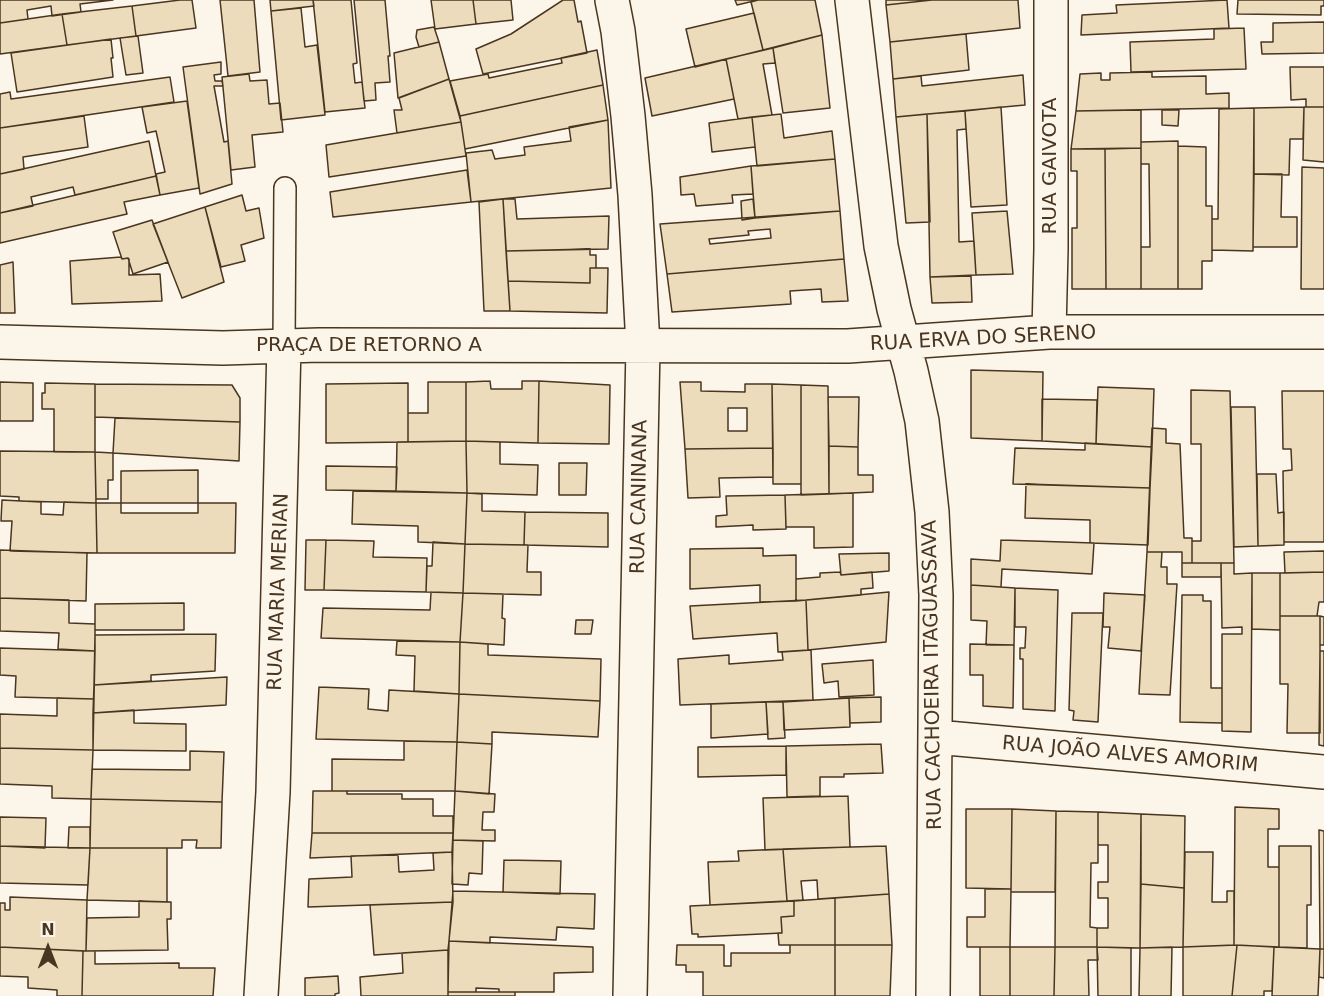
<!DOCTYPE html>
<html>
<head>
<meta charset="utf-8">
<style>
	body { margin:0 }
	#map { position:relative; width:1324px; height:996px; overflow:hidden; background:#fbf6e9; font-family:"DejaVu Sans",sans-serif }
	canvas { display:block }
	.north { position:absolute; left:18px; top:918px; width:60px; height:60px; -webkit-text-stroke:4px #fbf6e9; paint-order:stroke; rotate:0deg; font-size:16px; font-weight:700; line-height:24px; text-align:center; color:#4a3520 }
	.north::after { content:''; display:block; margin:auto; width:21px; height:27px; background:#4a3520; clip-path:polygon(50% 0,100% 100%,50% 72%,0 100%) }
</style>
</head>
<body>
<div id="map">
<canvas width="1324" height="996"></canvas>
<div class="north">N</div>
</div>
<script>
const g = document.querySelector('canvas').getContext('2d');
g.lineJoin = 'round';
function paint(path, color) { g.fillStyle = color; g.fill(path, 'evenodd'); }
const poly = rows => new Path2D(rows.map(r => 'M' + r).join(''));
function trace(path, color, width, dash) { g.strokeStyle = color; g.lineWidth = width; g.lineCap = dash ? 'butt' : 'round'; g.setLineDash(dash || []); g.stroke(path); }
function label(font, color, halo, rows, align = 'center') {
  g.font = font + ' "DejaVu Sans",sans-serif'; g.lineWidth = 4.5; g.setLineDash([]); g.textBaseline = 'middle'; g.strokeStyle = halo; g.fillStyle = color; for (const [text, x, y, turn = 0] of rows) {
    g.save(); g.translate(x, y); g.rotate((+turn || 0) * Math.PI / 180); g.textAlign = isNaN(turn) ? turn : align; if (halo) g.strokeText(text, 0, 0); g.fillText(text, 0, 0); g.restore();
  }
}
const building = poly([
	[0,0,113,0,80,4,81,12,52,16,51,6,27,10,28,19,0,23,0,0],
	[180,0,192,0,196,28,136,36,132,6,180,0],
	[220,0,254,0,260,72,228,76,220,0],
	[270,0,313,0,314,6,271,11,270,0],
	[313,0,351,0,357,63,353,64,355,83,362,82,365,108,325,112,313,0],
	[354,0,385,0,390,56,388,56,390,82,375,83,376,100,364,101,354,0],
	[431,0,473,0,476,24,435,29,431,0],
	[473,0,511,0,513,20,476,24,473,0],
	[563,0,574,0,578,22,581,21,587,53,483,74,476,49,511,34,563,0],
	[735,0,758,0,737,5,735,0],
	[758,0,815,0,822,35,763,50,751,2,758,0],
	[886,0,932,0,886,5,886,0],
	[932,0,1018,0,1020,28,890,42,886,5,932,0],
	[1227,0,1229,28,1081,35,1082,15,1117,13,1116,5,1227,0],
	[1238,0,1324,0,1324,6,1321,6,1321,15,1237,14,1238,0],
	[132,6,136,36,67,45,62,14,132,6],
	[301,8,305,47,317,45,325,115,281,120,271,11,301,8],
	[754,13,763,50,695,67,686,29,754,13],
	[62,14,67,45,0,54,0,23,62,14],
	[1324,22,1324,53,1262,54,1261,42,1273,42,1273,23,1324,22],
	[434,27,439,42,419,47,416,37,417,30,434,27],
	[1244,28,1246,69,1131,72,1130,42,1214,39,1214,29,1244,28],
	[966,34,969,70,893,79,890,42,966,34],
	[822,35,830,108,783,113,773,48,822,35],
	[138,36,143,73,126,75,120,38,138,36],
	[111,39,113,58,111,58,113,77,17,92,11,53,111,39],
	[439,42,449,79,398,98,394,53,439,42],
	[773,48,775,63,763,64,772,115,738,119,726,59,773,48],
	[597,50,603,85,460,116,450,81,488,74,489,78,562,63,561,58,597,50],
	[726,59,734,99,652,116,645,78,726,59],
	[221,62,221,74,214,75,215,81,222,81,223,86,214,86,224,142,228,141,232,184,200,194,183,67,221,62],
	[1290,67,1324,67,1324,107,1306,107,1306,99,1291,100,1290,67],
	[1152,72,1152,77,1206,76,1206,94,1229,93,1229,108,1076,111,1080,74,1101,73,1101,80,1110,80,1110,73,1152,72],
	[249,74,250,81,267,80,269,104,280,103,283,132,252,135,255,167,231,170,222,77,249,74],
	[1023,75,1025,105,896,117,893,79,921,76,922,86,1023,75],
	[170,77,174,102,0,128,0,94,10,92,11,99,170,77],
	[449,79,461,122,397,133,394,110,402,110,399,98,449,79],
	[603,85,608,120,465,149,460,116,603,85],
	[187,101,199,188,160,195,156,174,165,172,156,131,147,133,142,107,187,101],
	[1001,107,1007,205,971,207,965,111,1001,107],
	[1304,107,1324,107,1324,162,1303,160,1304,107],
	[1304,107,1303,139,1290,139,1289,175,1254,174,1254,108,1304,107],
	[1254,108,1253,251,1212,250,1212,219,1218,219,1219,109,1254,108],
	[1141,110,1141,148,1071,149,1076,111,1141,110],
	[1162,110,1179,110,1178,126,1162,125,1162,110],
	[965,111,966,129,957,130,959,242,974,241,976,275,930,277,927,114,965,111],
	[781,114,784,138,832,131,835,159,757,166,752,117,781,114],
	[927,114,930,222,906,223,896,117,927,114],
	[84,116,88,147,23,157,24,169,0,174,0,128,84,116],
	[752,117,755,147,712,152,709,123,752,117],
	[608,120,611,188,471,202,466,153,492,150,495,159,525,155,524,147,571,141,569,127,608,120],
	[461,122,466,156,329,177,326,145,461,122],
	[149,141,156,176,75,195,73,187,31,197,33,206,0,213,0,174,149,141],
	[1178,141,1178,289,1141,289,1141,247,1150,247,1149,164,1141,164,1141,142,1178,141],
	[1178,146,1206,147,1206,206,1212,206,1212,261,1202,261,1202,289,1178,289,1178,146],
	[1141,148,1141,289,1106,289,1105,149,1141,148],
	[1071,149,1105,149,1106,289,1072,289,1072,228,1077,228,1077,171,1071,171,1071,149],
	[835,159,840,211,755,218,751,166,835,159],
	[751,166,753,194,732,195,733,203,696,206,694,194,681,195,680,177,751,166],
	[1302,167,1324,168,1324,289,1301,289,1302,167],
	[467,170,471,202,333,217,330,192,467,170],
	[1254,174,1282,174,1281,217,1297,217,1297,247,1253,247,1254,174],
	[156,176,160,195,124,202,127,214,0,243,0,213,156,176],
	[242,195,246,211,259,208,264,238,241,245,245,261,221,267,205,207,242,195],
	[503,199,515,199,517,219,609,216,608,249,506,251,503,199],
	[503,199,510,311,484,311,479,202,503,199],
	[753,199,755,218,742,220,741,201,753,199],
	[205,207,224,282,182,298,153,224,205,207],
	[840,211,844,259,667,274,660,224,840,211],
	[770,229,771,238,710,244,709,239,749,235,748,231,770,229],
	[1007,211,1013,274,976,275,972,213,1007,211],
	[152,220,168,262,133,274,128,258,122,259,113,232,152,220],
	[590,249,590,255,596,255,596,268,590,268,590,283,508,281,506,251,590,249],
	[121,257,122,259,128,258,129,259,129,275,160,274,162,301,72,304,70,261,121,257],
	[844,259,848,301,822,302,821,289,790,291,791,304,672,312,667,274,844,259],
	[13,262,15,313,0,313,0,265,13,262],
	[590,268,608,268,607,313,510,311,508,281,590,283,590,268],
	[971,276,972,302,932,303,930,277,971,276],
	[971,370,1043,372,1042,441,971,438,971,370],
	[490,381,491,389,522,389,522,381,539,381,538,443,466,441,466,382,490,381],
	[539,381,610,385,609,444,538,443,539,381],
	[0,382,33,383,33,421,0,421,0,382],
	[428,382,466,382,466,441,408,442,408,413,428,413,428,382],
	[680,382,701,382,701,391,745,392,745,384,772,384,773,448,685,449,680,382],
	[728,408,747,408,747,431,728,431,728,408],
	[45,383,95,384,95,452,54,452,54,409,42,409,42,393,45,393,45,383],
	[408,383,408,442,326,443,326,384,408,383],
	[95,384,232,385,240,398,240,422,95,417,95,384],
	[772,384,801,385,801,484,773,484,772,384],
	[801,385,828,386,829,494,801,495,801,385],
	[1098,387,1154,389,1152,447,1096,444,1098,387],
	[1191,390,1230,391,1234,563,1192,563,1192,541,1201,541,1201,444,1191,444,1191,390],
	[1282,391,1324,391,1324,542,1284,542,1283,471,1292,470,1291,449,1283,449,1282,391],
	[828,397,859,397,858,447,829,446,828,397],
	[1042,399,1097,400,1096,444,1042,441,1042,399],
	[1231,407,1255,407,1258,546,1234,547,1231,407],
	[115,418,240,422,239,461,113,453,115,418],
	[1152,428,1166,429,1166,443,1180,444,1184,538,1192,538,1192,563,1182,563,1182,552,1147,552,1152,428],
	[466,441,500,442,500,464,538,465,537,495,467,493,466,441],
	[466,441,467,493,396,491,397,442,466,441],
	[1085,443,1152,447,1150,488,1013,484,1015,448,1085,450,1085,443],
	[829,446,858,447,858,475,873,475,873,492,829,494,829,446],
	[773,448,773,477,719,478,720,497,688,498,685,449,773,448],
	[0,451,95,452,96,503,19,501,19,497,0,496,0,451],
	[95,452,113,453,113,480,108,480,108,499,96,499,95,452],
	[559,463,587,463,586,495,559,495,559,463],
	[326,466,397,467,396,491,326,490,326,466],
	[198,470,198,503,121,503,121,471,198,470],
	[1257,474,1276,474,1278,513,1284,512,1284,545,1258,546,1257,474],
	[1026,484,1150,488,1148,545,1090,543,1090,520,1025,518,1026,484],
	[353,491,467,493,465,544,418,542,418,526,352,524,353,491],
	[467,493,482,494,482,511,525,512,524,545,465,544,467,493],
	[853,493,853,547,814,548,814,527,786,527,785,495,853,493],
	[785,495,786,529,753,530,753,525,716,527,716,516,727,515,726,496,785,495],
	[2,500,41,502,41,514,63,515,64,502,96,503,97,553,10,551,12,521,1,521,2,500],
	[96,503,121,503,121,513,198,513,198,503,236,503,235,553,97,553,96,503],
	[525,512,608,513,608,547,524,545,525,512],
	[306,540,326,540,324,590,305,590,306,540],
	[326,540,374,541,373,557,427,558,426,592,324,590,326,540],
	[1001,540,1094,543,1092,574,1002,569,1001,587,971,585,971,559,1000,561,1001,540],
	[433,542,465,544,463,593,426,592,427,566,432,566,433,542],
	[465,544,528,545,527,572,541,572,541,595,463,593,465,544],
	[763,548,763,556,796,555,796,601,760,602,760,585,690,589,690,549,763,548],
	[0,550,87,553,86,601,0,598,0,550],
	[1324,551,1324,572,1285,573,1284,552,1324,551],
	[1147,552,1162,552,1161,567,1167,567,1167,584,1177,584,1170,695,1139,694,1147,552],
	[889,553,889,571,841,575,839,554,889,553],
	[1182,563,1221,563,1221,577,1182,577,1182,563],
	[1221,563,1234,563,1234,574,1252,573,1251,732,1222,731,1222,634,1242,634,1242,627,1222,628,1221,563],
	[840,572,841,575,872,572,873,588,861,589,861,595,796,601,796,579,820,577,820,573,840,572],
	[1324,572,1324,602,1319,602,1317,616,1280,616,1280,573,1324,572],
	[1252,573,1280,573,1280,630,1252,629,1252,573],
	[971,585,1015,588,1014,645,986,645,987,621,971,620,971,585],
	[1015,588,1058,590,1055,711,1023,709,1023,659,1020,659,1020,648,1025,648,1026,627,1015,627,1015,588],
	[431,592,463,593,460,642,321,638,323,608,430,610,431,592],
	[889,592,886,642,808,650,806,600,889,592],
	[463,593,503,594,502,618,505,619,504,645,460,642,463,593],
	[1104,593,1145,595,1141,651,1108,648,1110,627,1103,627,1104,593],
	[1182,595,1203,595,1203,601,1211,601,1211,688,1222,688,1222,723,1180,722,1182,595],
	[0,598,69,600,69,623,95,624,95,651,58,649,59,633,0,631,0,598],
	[806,600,808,650,778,652,777,633,693,639,690,606,806,600],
	[184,603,184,630,95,630,95,604,184,603],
	[1072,613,1103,613,1098,722,1073,720,1074,711,1069,710,1072,613],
	[1280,616,1320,616,1320,733,1287,733,1288,684,1280,684,1280,616],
	[1320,616,1324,617,1324,645,1320,645,1320,616],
	[576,620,593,620,591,634,575,634,576,620],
	[216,634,215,671,151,675,151,681,94,685,95,635,216,634],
	[397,641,460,642,459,694,414,691,415,656,396,655,397,641],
	[460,642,488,644,488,655,601,659,600,701,459,694,460,642],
	[970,644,1014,645,1013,708,983,706,983,675,970,675,970,644],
	[0,648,95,651,94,699,15,697,16,676,0,675,0,648],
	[811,650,813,700,680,705,678,659,729,655,729,664,783,660,782,652,811,650],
	[1320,651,1324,651,1324,746,1319,745,1320,651],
	[873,660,874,695,839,697,838,681,824,683,822,664,873,660],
	[227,677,226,705,93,713,94,685,227,677],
	[319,687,369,689,368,709,388,711,389,690,459,694,457,742,316,739,319,687],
	[459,694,600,701,598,737,492,732,492,744,457,742,459,694],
	[881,697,881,722,850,723,849,698,881,697],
	[57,698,94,699,93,750,0,748,0,714,57,716,57,698],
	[849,698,850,727,784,730,783,702,849,698],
	[766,702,783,702,785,738,768,739,766,702],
	[766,702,768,734,711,738,711,704,766,702],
	[134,710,134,723,186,724,186,751,93,750,93,713,134,710],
	[404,741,457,742,455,791,332,791,332,759,404,760,404,741],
	[457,742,492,744,489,794,455,791,457,742],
	[881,744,883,773,844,774,844,777,820,777,820,796,787,797,786,746,881,744],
	[786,746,786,775,698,777,698,747,786,746],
	[0,748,93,750,91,799,52,798,52,786,0,784,0,748],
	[190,751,224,752,222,802,91,799,92,769,190,770,190,751],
	[313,791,347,791,347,794,402,794,402,799,433,799,433,816,453,816,453,833,312,833,313,791],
	[455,791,495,794,494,812,483,812,482,830,495,830,495,841,453,840,455,791],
	[848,796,850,847,765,850,763,798,848,796],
	[91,799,222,802,221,848,196,848,197,840,182,840,182,848,90,848,91,799],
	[1235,807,1279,809,1279,829,1268,829,1268,867,1279,867,1279,947,1234,945,1235,807],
	[966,809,1012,809,1011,889,966,888,966,809],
	[1012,809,1056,811,1055,892,1011,892,1012,809],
	[1056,811,1098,812,1098,863,1091,863,1090,927,1097,928,1097,947,1055,947,1056,811],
	[1098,812,1141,814,1140,948,1097,947,1097,928,1108,928,1108,898,1098,898,1098,882,1108,882,1108,845,1098,845,1098,812],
	[1141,814,1185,816,1184,888,1141,884,1141,814],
	[0,817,46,818,45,848,0,846,0,817],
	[69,827,90,827,90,848,68,848,69,827],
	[1319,830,1324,831,1324,949,1320,949,1319,830],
	[312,833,453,833,452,852,310,858,312,833],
	[453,840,483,841,482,874,469,873,468,885,452,884,453,840],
	[0,846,90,848,88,885,0,883,0,846],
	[886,846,889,894,818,899,817,880,801,881,803,900,787,901,783,849,886,846],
	[1279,846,1311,846,1311,905,1307,905,1307,948,1279,947,1279,846],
	[90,848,167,848,167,902,87,900,90,848],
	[783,849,787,901,710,905,708,862,739,861,738,851,783,849],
	[452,852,453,902,308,907,309,879,352,877,351,856,398,855,399,872,434,870,433,853,452,852],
	[1185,852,1213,852,1212,902,1227,902,1227,891,1234,891,1234,945,1183,947,1185,852],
	[504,860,561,861,560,894,503,892,504,860],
	[1141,884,1184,888,1183,947,1140,948,1141,884],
	[985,889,1011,889,1010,947,967,947,967,917,985,917,985,889],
	[453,891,595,894,594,929,557,927,556,940,490,937,490,943,449,941,453,891],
	[889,894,892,945,835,945,835,898,889,894],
	[10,897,87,900,86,951,0,947,0,903,5,903,5,910,10,910,10,897],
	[835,898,835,945,779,945,778,933,782,933,781,917,794,916,794,901,835,898],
	[139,901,171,902,171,919,167,919,168,950,86,951,87,918,139,917,139,901],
	[794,901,794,916,781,917,782,933,698,937,698,934,692,934,690,906,794,901],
	[453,902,448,950,374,955,370,905,453,902],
	[449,941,593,947,593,972,554,973,554,992,499,992,499,989,476,988,476,992,448,992,449,941],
	[677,945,724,945,724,966,731,966,731,953,790,953,790,945,835,945,835,996,703,996,703,972,686,972,686,965,676,965,677,945],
	[835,945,892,945,890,996,835,996,835,945],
	[1237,945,1232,996,1183,996,1183,947,1237,945],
	[1237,945,1274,947,1272,991,1264,991,1264,996,1232,996,1237,945],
	[0,947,83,951,82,996,57,996,57,990,28,988,28,977,0,976,0,947],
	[980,947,1010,947,1010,996,980,996,980,947],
	[1010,947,1055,947,1054,996,1010,996,1010,947],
	[1055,947,1097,947,1098,960,1088,960,1089,996,1054,996,1055,947],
	[1097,947,1131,948,1131,996,1098,996,1097,947],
	[1172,947,1171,996,1139,996,1140,948,1172,947],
	[1274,947,1320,949,1318,996,1272,996,1274,947],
	[1320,949,1324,949,1324,978,1319,977,1320,949],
	[448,950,448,996,361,996,360,977,403,973,402,953,448,950],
	[83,951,95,951,95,964,179,963,179,968,215,968,213,996,82,996,83,951],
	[338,976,339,993,335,994,335,996,305,996,305,978,338,976],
	[448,992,515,992,515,996,448,996,448,992]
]);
paint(building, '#ecdcbc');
trace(building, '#4a3520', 1.5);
const service = poly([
	[284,345,285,188]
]);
const minor = poly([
	[612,0,618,31,628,116,635,195,643,346,630,996],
	[852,0,881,246,894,309,911,371,922,421,932,512,936,595,933,996],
	[1049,332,1051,249,1051,0],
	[0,342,223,348,319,345,848,346,1049,332,1324,332],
	[936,737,1324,772],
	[261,996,273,792,284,345]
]);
trace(service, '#4a3520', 24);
trace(minor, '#4a3520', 36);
trace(service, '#fbf6e9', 21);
trace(minor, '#fbf6e9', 33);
label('20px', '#4a3520', '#fbf6e9', [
	["RUA GAIVOTA",1051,166,-90],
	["RUA ERVA DO SERENO",983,339,-3],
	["PRAÇA DE RETORNO A",369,346],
	["RUA CANINANA",640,497,-89],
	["RUA MARIA MERIAN",279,592,-88],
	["RUA CACHOEIRA ITAGUASSAVA",933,675,-91],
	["RUA JOÃO ALVES AMORIM",1130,755,5]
]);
</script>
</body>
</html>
